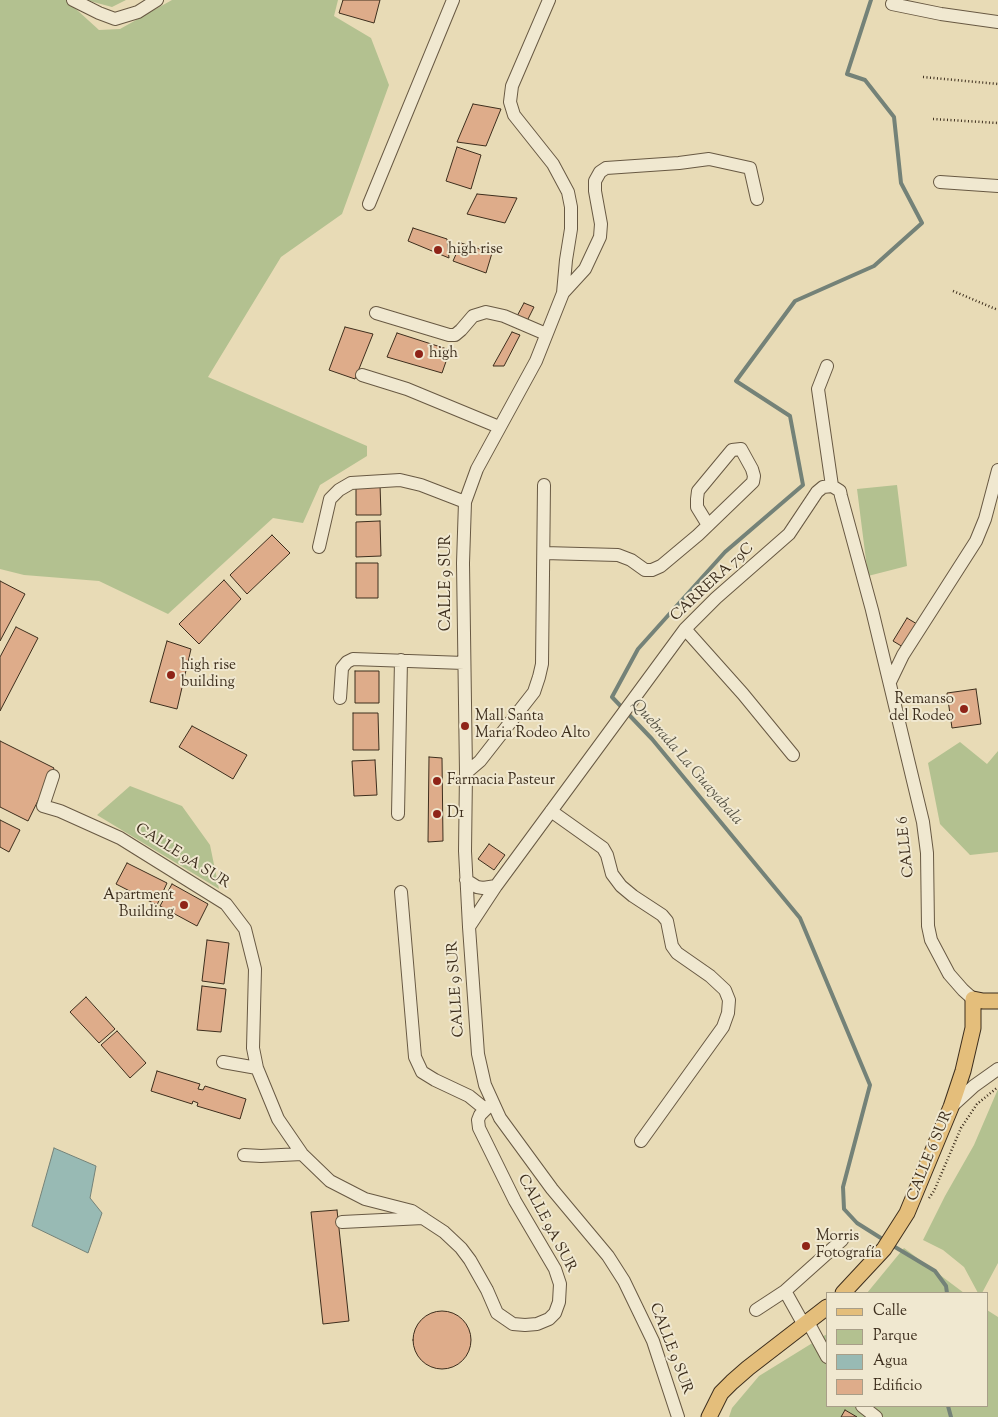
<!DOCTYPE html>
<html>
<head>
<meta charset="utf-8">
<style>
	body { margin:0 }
	#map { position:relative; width:998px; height:1417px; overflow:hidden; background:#e8dbb6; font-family:"Sorts Mill Goudy",serif }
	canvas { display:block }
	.legend { position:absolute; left:826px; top:1292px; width:162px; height:115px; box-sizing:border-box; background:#f0e8d0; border:1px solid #a89e88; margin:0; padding:6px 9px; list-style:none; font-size:15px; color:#3d2e1d }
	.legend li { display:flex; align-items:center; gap:10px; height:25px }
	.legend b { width:25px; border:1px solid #a89e88 }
</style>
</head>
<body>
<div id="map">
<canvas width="998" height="1417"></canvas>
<ul class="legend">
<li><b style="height:6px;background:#e4be7b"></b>Calle</li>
<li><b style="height:14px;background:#b3c190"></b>Parque</li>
<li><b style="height:14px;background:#98bab4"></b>Agua</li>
<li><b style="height:14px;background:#deac8a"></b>Edificio</li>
</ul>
</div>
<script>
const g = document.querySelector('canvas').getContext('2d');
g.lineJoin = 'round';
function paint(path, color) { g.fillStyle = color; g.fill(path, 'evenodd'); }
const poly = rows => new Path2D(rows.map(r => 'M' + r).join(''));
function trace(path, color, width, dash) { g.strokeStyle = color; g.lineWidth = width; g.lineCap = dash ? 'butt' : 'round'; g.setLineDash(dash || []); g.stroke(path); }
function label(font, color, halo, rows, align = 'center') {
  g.font = font + ' "Sorts Mill Goudy",serif'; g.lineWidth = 4; g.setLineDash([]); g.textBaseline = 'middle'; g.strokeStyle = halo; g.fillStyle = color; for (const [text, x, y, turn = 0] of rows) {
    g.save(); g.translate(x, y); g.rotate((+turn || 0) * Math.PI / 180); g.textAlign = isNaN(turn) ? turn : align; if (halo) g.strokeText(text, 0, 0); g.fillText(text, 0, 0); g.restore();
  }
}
paint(poly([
	[0,0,66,0,99,30,120,29,172,0,338,0,334,16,371,38,389,85,342,214,281,257,208,377,367,446,367,456,320,485,303,523,273,518,168,614,99,581,24,575,0,569],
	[86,0,126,0,112,7],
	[897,485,907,566,868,576,857,489],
	[960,742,987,764,998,751,998,852,970,855,940,824,928,763],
	[130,786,182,806,210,845,219,889,97,815],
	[998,1089,998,1263,982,1293,978,1293,964,1267,943,1250,923,1240,945,1196,974,1145],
	[904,1248,964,1293,867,1293],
	[987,1310,998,1317,998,1417,729,1417,732,1408,759,1376,827,1334,827,1406,987,1406]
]), '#b3c190');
const water = poly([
	[54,1148,96,1166,90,1198,102,1213,88,1253,32,1226,54,1148]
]);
paint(water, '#98bab4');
trace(water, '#748278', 1);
trace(poly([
	[871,0,847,74,865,80,894,117,901,183,922,223,874,266,795,301,736,381,790,416,803,485,725,552,638,649,612,697,652,739,800,918,870,1085,843,1187,844,1209,857,1223,884,1240],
	[890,1244,935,1271,946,1286,947,1293],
	[948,1406,951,1417]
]), '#748278', 4);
const building = poly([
	[343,0,380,0,374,23,339,13,343,0],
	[473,104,501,109,486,146,457,142,473,104],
	[457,147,481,155,471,189,446,181,457,147],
	[477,194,517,198,505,223,467,214,477,194],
	[413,228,447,239,449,258,408,241,413,228],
	[461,243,492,253,486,273,453,261,461,243],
	[524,303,534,307,527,321,516,318,524,303],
	[345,327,373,334,355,379,329,370,345,327],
	[512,332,520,335,504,366,493,366,512,332],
	[397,333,450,350,442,373,387,357,397,333],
	[380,484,381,515,356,515,356,485,380,484],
	[380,521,381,556,356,557,356,522,380,521],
	[272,535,290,553,247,594,230,575,272,535],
	[356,563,378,563,378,598,356,598,356,563],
	[224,580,241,599,199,644,179,624,224,580],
	[0,581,25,594,0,641,0,581],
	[907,618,917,624,903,647,893,641,907,618],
	[16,627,38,638,0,711,0,657,16,627],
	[167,641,191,649,177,709,150,702,167,641],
	[355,671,379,671,379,703,355,703,355,671],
	[976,689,981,724,952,728,947,693,976,689],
	[353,713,378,713,379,750,353,750,353,713],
	[192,726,247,755,233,779,179,747,192,726],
	[0,741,54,768,28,821,0,807,0,741],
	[429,757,442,758,443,841,428,842,429,757],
	[375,760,377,795,354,796,352,761,375,760],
	[0,820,20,830,9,852,0,847,0,820],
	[489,844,505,855,494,870,478,859,489,844],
	[127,863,167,883,157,905,116,884,127,863],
	[172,884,208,904,197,926,160,906,172,884],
	[207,940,229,943,224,984,202,981,207,940],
	[202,986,226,989,221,1032,197,1030,202,986],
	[86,997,115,1029,99,1043,70,1012,86,997],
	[117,1031,146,1063,130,1078,101,1045,117,1031],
	[157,1071,200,1084,198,1089,203,1090,205,1086,246,1099,240,1119,197,1106,198,1103,193,1101,192,1104,151,1091,157,1071],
	[337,1210,349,1321,323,1324,311,1212,337,1210],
	'413 1340a29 29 0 1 1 58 0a29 29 0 1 1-58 0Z',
	[845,1410,857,1417,841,1417,845,1410]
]);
paint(building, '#deac8a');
trace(building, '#3d2e1d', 1);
const minor = poly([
	[73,0,99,13,115,19,138,12,157,0],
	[549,0,512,86,510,102,514,115,553,164,568,192,571,207,571,229,566,260,563,293,536,361,477,469,465,502,463,563,466,773,465,851,469,927,478,1054,485,1085,500,1118,552,1189,608,1256,624,1281,653,1341,678,1417],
	[892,4,941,14,998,22],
	[940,182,998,186],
	[369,204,453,0],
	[563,293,585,269,600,237,601,224,595,191,595,181,600,172,606,168,679,163,709,159,750,168,757,199],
	[376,313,449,335,455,335,461,330,473,316,486,312,504,316,546,334],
	[827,366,818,389,832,486],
	[362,375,407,389,499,427],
	[319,547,330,499,339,490,351,483,400,480,421,485,465,502],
	[544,553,618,555,631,560,645,570,652,570,661,566,698,535,753,482,754,476,752,469,741,449,732,450,698,491,697,499,697,507,708,525],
	[685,629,743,694,793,755],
	[890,682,903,655,976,541,985,519,998,470],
	[340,698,342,668,347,662,353,659,464,663],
	[466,773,480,761,534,692,539,677,542,664,544,485],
	[53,776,43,806,60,811,120,838,226,904,245,929,255,969,253,1048,257,1068,278,1119,302,1154,330,1181,365,1199,412,1211,444,1232,461,1248,470,1260,487,1290,497,1313,513,1324,525,1325,537,1324,549,1319,555,1313,559,1302,560,1284,555,1269,515,1201,479,1128,478,1120,480,1115,492,1103],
	[551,811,603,848,607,855,612,874,621,886,633,896,662,915,667,921,672,946,677,953,710,976,725,990,729,1000,728,1013,723,1027,641,1141],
	[398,814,401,660],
	[466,880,477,887,483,888,496,886],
	[401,892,415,1057,422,1072,435,1080,469,1096,485,1109],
	[469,927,496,886,685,629,716,598,789,534,817,492,823,487,832,486,840,491,841,496,872,610,923,822,927,853,928,926,931,940,949,974,963,990,973,999],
	[223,1062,257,1068],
	[951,1107,974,1086,998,1069],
	[244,1155,261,1156,302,1154],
	[342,1222,423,1218],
	[756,1310,785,1291],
	[808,1322,827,1357],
	[804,1325,785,1291,842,1240],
	[862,1406,876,1417]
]);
const major = poly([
	[843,1293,884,1249,907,1213,951,1107,963,1071,973,1028,973,999,983,1001,998,1001],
	[709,1417,721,1393,732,1382,748,1368,827,1307]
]);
trace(minor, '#685943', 14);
trace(major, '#3d2e1d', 17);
trace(poly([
	[923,77,998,84],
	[933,119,998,123],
	[953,291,998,310],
	[929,1198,934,1191,961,1128,977,1104,998,1087]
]), '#3d2e1d', 2.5, [1, 2.5]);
trace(minor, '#f0e8d0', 12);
trace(major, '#e4be7b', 15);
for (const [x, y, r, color] of [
	[438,250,5,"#8f2418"],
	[419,354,5,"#8f2418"],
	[171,675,5,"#8f2418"],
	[964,709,5,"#8f2418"],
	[465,726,5,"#8f2418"],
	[437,781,5,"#8f2418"],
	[437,814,5,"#8f2418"],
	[184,905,5,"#8f2418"],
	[806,1246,5,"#8f2418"]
]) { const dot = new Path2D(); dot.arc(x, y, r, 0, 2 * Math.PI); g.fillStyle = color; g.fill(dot); trace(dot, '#f0e8d0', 2); }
label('15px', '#3d2e1d', '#f0e8d0', [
	["high rise",448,250],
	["high",429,354],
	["high rise",181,666],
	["building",181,683],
	["Remanso",954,700,"right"],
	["del Rodeo",954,717,"right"],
	["Mall Santa",475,717],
	["Maria Rodeo Alto",475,734],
	["Farmacia Pasteur",447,781],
	["D1",447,814],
	["Apartment",174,896,"right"],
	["Building",174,913,"right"],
	["Morris",816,1237],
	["Fotografía",816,1254]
], 'left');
label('15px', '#3d2e1d', '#f0e8d0', [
	["CALLE 9 SUR",447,583,-90],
	["CARRERA 79C",713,583,-43],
	["CALLE 6",907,847,-96],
	["CALLE 9A SUR",182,857,32],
	["CALLE 9 SUR",457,989,-94],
	["CALLE 6 SUR",931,1156,-68],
	["CALLE 9A SUR",546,1224,62],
	["CALLE 9 SUR",670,1349,69]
]);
label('italic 16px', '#545143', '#f0e8d0', [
	["Quebrada La Guayabala",686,763,49]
]);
</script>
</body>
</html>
